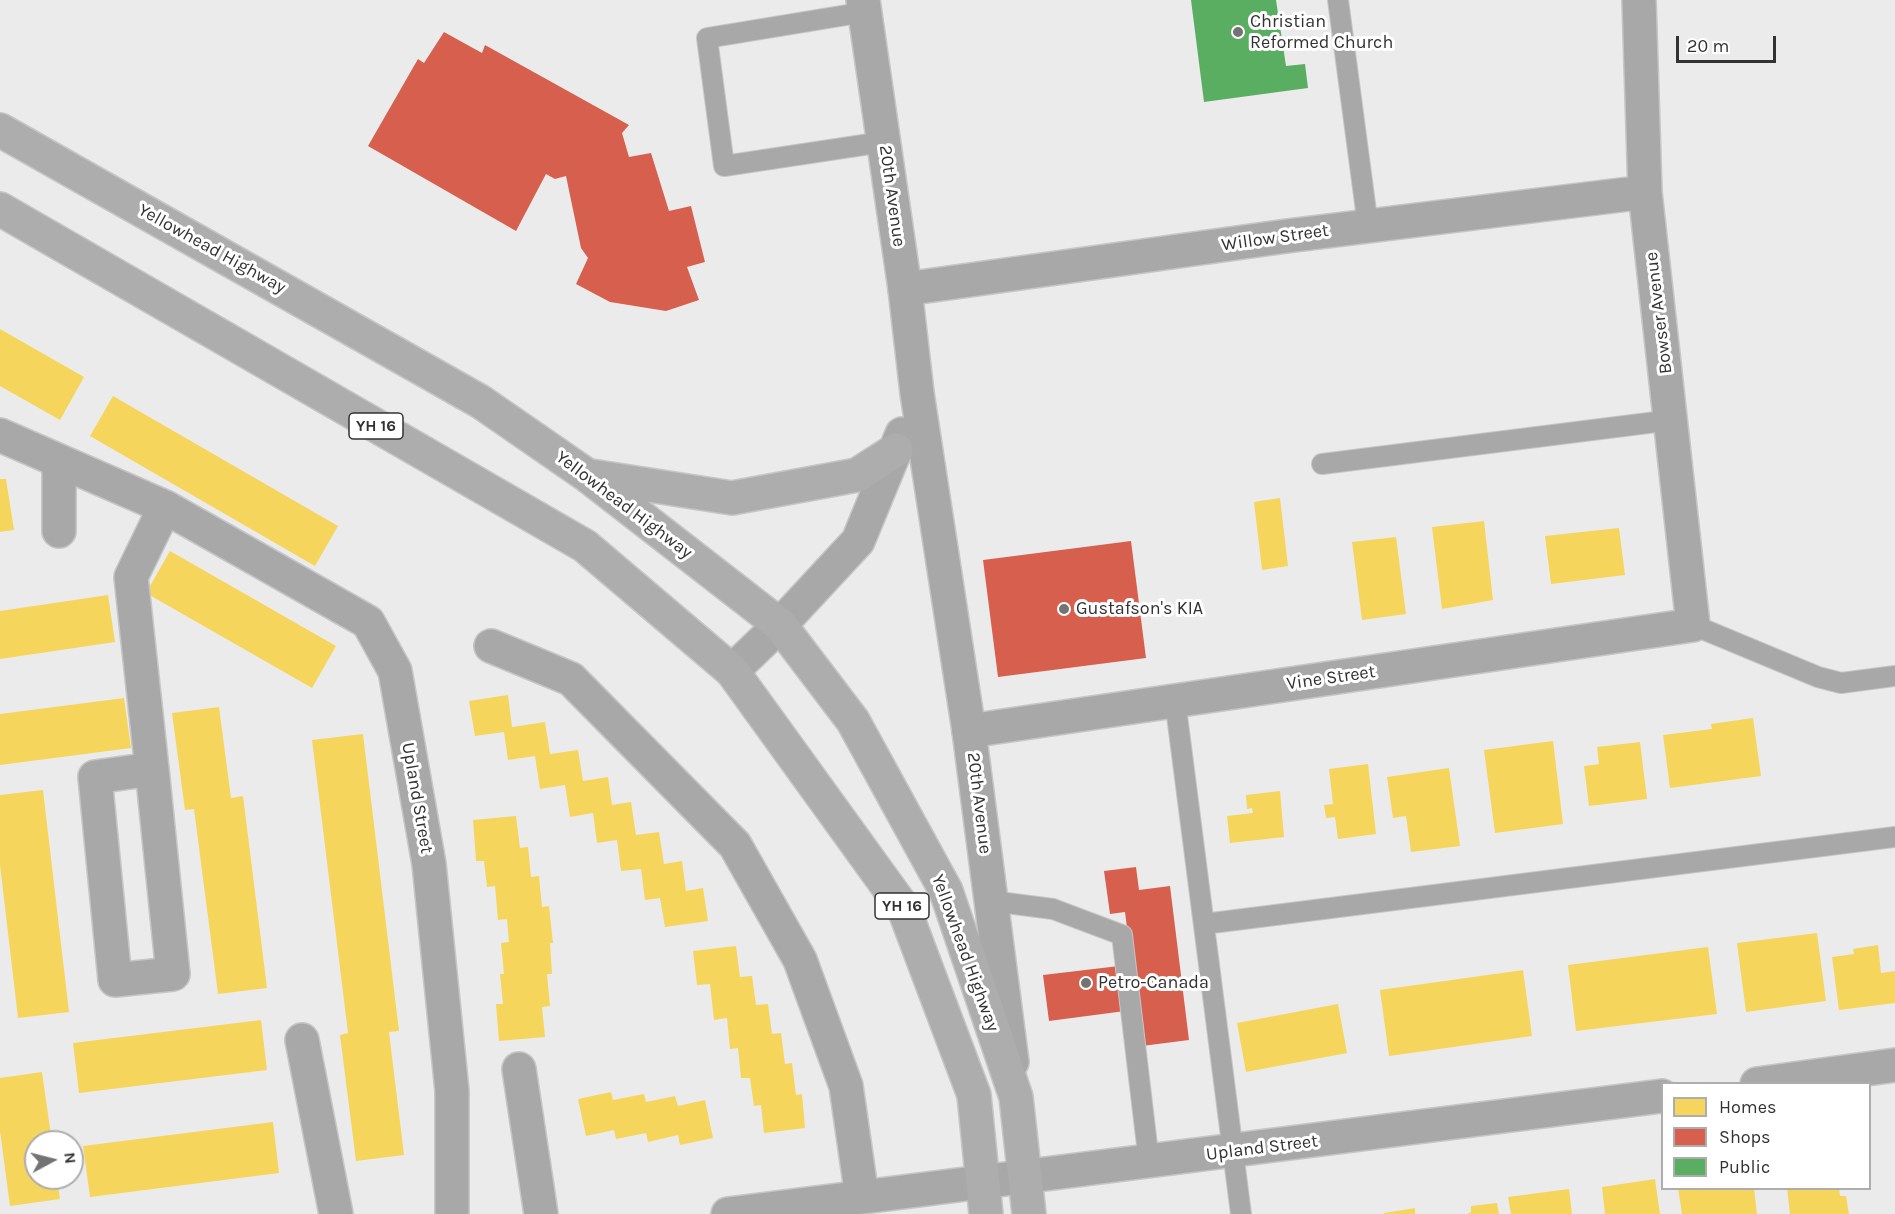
<!DOCTYPE html>
<html>
<head>
<meta charset="utf-8">
<style>
	body { margin:0 }
	#map { position:relative; width:1895px; height:1214px; overflow:hidden; background:#ecebec; font-family:Karla,sans-serif }
	canvas { display:block }
	.legend { position:absolute; left:1661px; top:1082px; width:210px; height:108px; box-sizing:border-box; background:#fff; border:2px solid #adadad; margin:0; padding:8px 10px; list-style:none; font-size:18px; color:#323233 }
	.legend li { display:flex; align-items:center; gap:12px; height:30px }
	.legend b { width:30px; border:2px solid #adadad }
	.north { position:absolute; left:24px; top:1130px; width:60px; height:60px; box-sizing:border-box; background:#fff; border:2px solid #adadad; border-radius:50%; rotate:83deg; font-size:16px; font-weight:700; line-height:24px; text-align:center; color:#323233 }
	.north::after { content:''; display:block; margin:auto; width:21px; height:27px; background:#737374; clip-path:polygon(50% 0,100% 100%,50% 72%,0 100%) }
	.scale { position:absolute; left:1676px; top:36px; width:100px; height:27px; box-sizing:border-box; border:3px solid #323233; border-top:0; padding-left:8px; font-size:18px; line-height:21px; white-space:nowrap; color:#323233; -webkit-text-stroke:4px #fff; paint-order:stroke }
</style>
</head>
<body>
<div id="map">
<canvas width="1895" height="1214"></canvas>
<ul class="legend">
<li><b style="height:16px;background:#f6d55c"></b>Homes</li>
<li><b style="height:16px;background:#d6604d"></b>Shops</li>
<li><b style="height:16px;background:#5aae61"></b>Public</li>
</ul>
<div class="north">N</div>
<div class="scale">20 m</div>
</div>
<script>
const g = document.querySelector('canvas').getContext('2d');
g.lineJoin = 'round';
function paint(path, color) { g.fillStyle = color; g.fill(path, 'evenodd'); }
const poly = rows => new Path2D(rows.map(r => 'M' + r).join(''));
function trace(path, color, width, dash) { g.strokeStyle = color; g.lineWidth = width; g.lineCap = dash ? 'butt' : 'round'; g.setLineDash(dash || []); g.stroke(path); }
function label(font, color, halo, rows, align = 'center') {
  g.font = font + ' Karla,sans-serif'; g.lineWidth = 6; g.setLineDash([]); g.textBaseline = 'middle'; g.strokeStyle = halo; g.fillStyle = color; for (const [text, x, y, turn = 0] of rows) {
    g.save(); g.translate(x, y); g.rotate((+turn || 0) * Math.PI / 180); g.textAlign = isNaN(turn) ? turn : align; if (halo) g.strokeText(text, 0, 0); g.fillText(text, 0, 0); g.restore();
  }
}
paint(poly([
	[0,329,84,377,60,420,0,386],
	[113,396,338,526,315,566,90,436],
	[0,479,6,479,14,530,0,532],
	[1280,498,1288,566,1262,570,1254,502],
	[1484,521,1493,600,1442,609,1432,527],
	[1619,528,1625,575,1551,584,1545,536],
	[1396,537,1406,614,1362,620,1352,542],
	[170,551,336,646,312,688,146,593],
	[108,595,115,642,0,659,0,611],
	[508,695,512,727,545,722,550,754,578,750,583,781,608,777,612,805,631,802,636,835,659,832,664,864,682,861,686,891,703,888,708,921,665,927,660,898,645,900,641,869,621,871,617,840,597,843,593,813,570,817,565,785,540,789,535,756,508,760,504,732,475,736,469,701],
	[124,698,131,748,0,765,0,714],
	[219,707,231,798,243,796,267,988,218,994,194,809,185,810,172,713],
	[1753,718,1761,776,1670,788,1663,735,1712,729,1711,724],
	[363,734,399,1031,389,1032,404,1155,356,1161,340,1035,348,1033,312,740],
	[1553,741,1563,824,1495,833,1484,750],
	[1640,742,1647,799,1589,806,1584,766,1599,764,1597,747],
	[1368,764,1376,834,1338,839,1335,817,1326,818,1324,805,1333,804,1329,769],
	[1449,768,1460,846,1411,852,1406,816,1393,818,1387,777],
	[43,790,69,1012,18,1018,0,865,0,795],
	[1280,791,1284,837,1230,843,1227,816,1253,813,1252,808,1247,809,1246,795],
	[516,816,520,848,528,847,531,877,539,876,542,907,549,906,553,943,550,943,552,974,547,974,550,1006,542,1007,545,1037,499,1041,496,1004,503,1004,500,974,504,974,501,943,509,942,507,919,498,920,495,886,487,887,484,861,476,861,473,820],
	[1817,933,1826,1001,1746,1012,1737,943],
	[1878,945,1881,973,1895,971,1895,1003,1839,1010,1832,957,1854,954,1853,949],
	[736,946,740,977,752,976,756,1005,768,1004,772,1034,781,1033,785,1064,792,1063,796,1095,802,1094,805,1128,764,1133,761,1105,754,1106,750,1078,741,1078,738,1048,730,1049,727,1018,714,1020,710,984,697,985,693,951],
	[1708,947,1717,1014,1576,1031,1568,965],
	[1523,970,1532,1036,1389,1056,1380,990],
	[1338,1004,1347,1053,1246,1072,1237,1023],
	[261,1020,267,1070,79,1093,73,1043],
	[42,1072,52,1142,36,1142,36,1178,57,1178,60,1199,10,1206,0,1131,0,1078],
	[611,1092,613,1100,644,1094,646,1102,675,1096,678,1106,705,1100,713,1138,680,1145,678,1135,648,1142,646,1133,616,1139,614,1130,586,1136,578,1099],
	[273,1122,279,1173,90,1197,83,1146],
	[1655,1179,1660,1214,1605,1214,1602,1187],
	[1678,1188,1754,1188,1757,1214,1682,1214],
	[1787,1188,1839,1188,1840,1196,1846,1196,1849,1214,1790,1214],
	[1569,1189,1572,1214,1511,1214,1508,1197],
	[1497,1203,1499,1214,1467,1214,1471,1212,1471,1206],
	[1415,1208,1415,1214,1384,1214,1384,1213]
]), '#f6d55c');
paint(poly([
	[444,32,482,53,485,45,629,125,622,133,629,157,651,153,669,211,691,206,705,262,687,267,699,300,666,311,610,302,576,284,588,258,581,248,566,176,555,179,546,174,516,231,368,146,418,59,424,63],
	[1131,541,1146,658,998,677,983,560],
	[1136,867,1139,890,1170,886,1189,1040,1142,1046,1125,912,1110,914,1104,871],
	[1119,966,1125,1011,1049,1021,1043,975]
]), '#d6604d');
paint(poly([
	[1191,0,1276,0,1286,66,1305,64,1308,88,1204,102]
]), '#5aae61');
const service = poly([
	[1338,0,1368,226],
	[865,12,707,38,724,166,883,142],
	[1322,464,1672,420],
	[1693,625,1818,677,1841,683,1895,676],
	[1175,700,1241,1214],
	[991,901,1053,909,1122,935,1149,1162],
	[1204,924,1895,837]
]);
const minor = poly([
	[905,289,1287,236,1645,192],
	[0,435,165,507,368,622,395,671,429,864,452,1091,452,1214],
	[59,461,59,531],
	[491,646,571,679,735,845,800,960,846,1086,862,1197],
	[969,731,1693,625,1645,192,1639,0],
	[152,769,95,777,115,980,173,974,152,769,131,577,165,507],
	[302,1040,336,1214],
	[519,1069,541,1214],
	[1757,1084,1895,1065],
	[728,1214,1662,1096]
]);
const tertiary = poly([
	[863,0,905,289,917,393,969,731,1012,1062],
	[732,671,780,625,858,541,902,434]
]);
const trunk = poly([
	[0,130,481,402,588,476,780,625,853,721,946,891,1016,1097,1029,1214],
	[0,209,585,546,732,671,904,909,974,1095,986,1214],
	[591,476,732,498,857,475,896,450]
]);
trace(service, '#c7c6c7', 22);
trace(minor, '#c7c6c7', 36);
trace(tertiary, '#c7c6c7', 36);
trace(trunk, '#c7c6c7', 36);
trace(service, '#a8a8a9', 20);
trace(minor, '#a8a8a9', 33);
trace(tertiary, '#a8a8a9', 33);
trace(trunk, '#aeadae', 33);
for (const [x, y, r, color] of [
	[1238,32,6,"#737374"],
	[1064,609,6,"#737374"],
	[1086,983,6,"#737374"]
]) { const dot = new Path2D(); dot.arc(x, y, r, 0, 2 * Math.PI); g.fillStyle = color; g.fill(dot); trace(dot, '#fff', 2); }
for (const [x, y, w] of [
	[376,426,54],
	[902,906,54]
]) { const box = new Path2D(); box.roundRect(x - w / 2, y - 13, w, 26, 4.5); g.fillStyle = '#fff'; g.fill(box); trace(box, '#323233', 1.5); }
label('bold 16px', '#323233', null, [
	["YH 16",376,426],
	["YH 16",902,906]
]);
label('18px', '#323233', '#fff', [
	["Christian",1250,22],
	["Reformed Church",1250,43],
	["Gustafson's KIA",1076,609],
	["Petro-Canada",1098,983]
], 'left');
label('18px', '#323233', '#fff', [
	["20th Avenue",892,196,82],
	["Willow Street",1275,238,-8],
	["Yellowhead Highway",212,249,29],
	["Bowser Avenue",1659,313,-97],
	["Yellowhead Highway",624,505,37],
	["Vine Street",1331,678,-8],
	["Upland Street",417,798,80],
	["20th Avenue",979,803,83],
	["Yellowhead Highway",965,953,70],
	["Upland Street",1262,1148,-7]
]);
</script>
</body>
</html>
